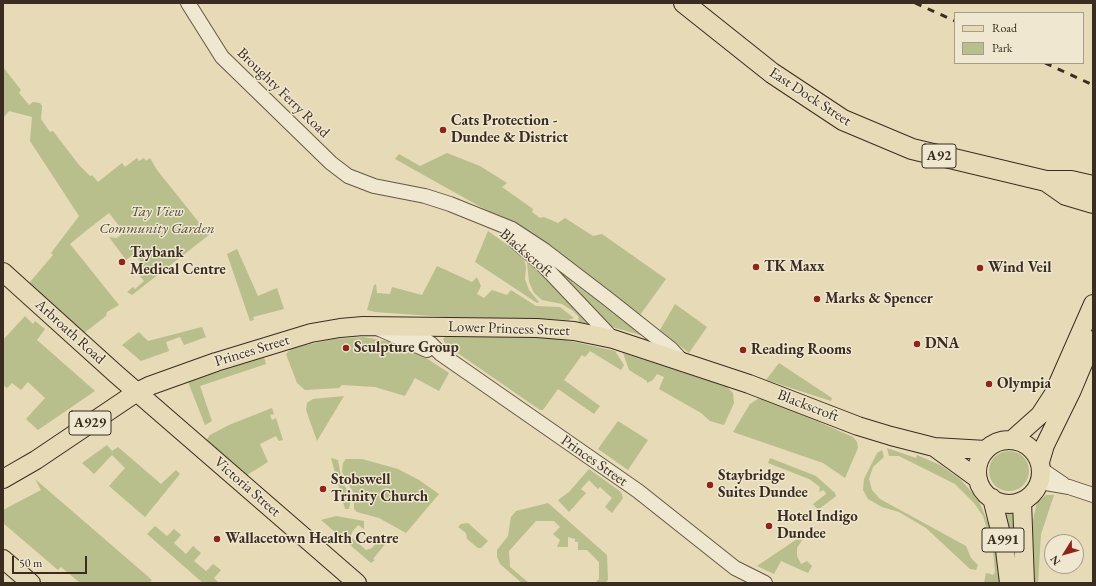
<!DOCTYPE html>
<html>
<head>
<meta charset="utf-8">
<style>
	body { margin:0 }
	#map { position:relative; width:1096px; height:586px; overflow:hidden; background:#e6dab7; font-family:"EB Garamond",serif }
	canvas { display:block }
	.frame { position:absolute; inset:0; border:4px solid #3a2c20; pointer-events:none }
	.legend { position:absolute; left:954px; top:12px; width:130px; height:52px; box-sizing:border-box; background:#efe7d0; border:1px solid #a79c8a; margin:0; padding:5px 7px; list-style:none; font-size:12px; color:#3a2c20 }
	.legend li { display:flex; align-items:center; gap:8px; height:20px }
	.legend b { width:20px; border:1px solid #a79c8a }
	.north { position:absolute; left:1044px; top:534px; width:40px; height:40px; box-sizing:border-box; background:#efe7d0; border:1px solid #a79c8a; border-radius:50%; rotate:233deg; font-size:11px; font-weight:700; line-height:16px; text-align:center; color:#3a2c20 }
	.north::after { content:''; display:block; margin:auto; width:14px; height:18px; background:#8f2418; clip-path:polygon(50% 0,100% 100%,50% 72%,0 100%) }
	.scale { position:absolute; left:12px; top:556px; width:75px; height:18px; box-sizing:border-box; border:2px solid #3a2c20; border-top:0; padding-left:5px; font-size:12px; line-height:14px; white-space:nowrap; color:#3a2c20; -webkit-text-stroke:3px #efe7d0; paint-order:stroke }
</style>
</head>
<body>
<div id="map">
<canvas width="1096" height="586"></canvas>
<div class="frame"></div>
<ul class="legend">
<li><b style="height:5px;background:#e6dab7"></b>Road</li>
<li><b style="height:11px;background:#b8be8c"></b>Park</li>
</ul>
<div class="north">N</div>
<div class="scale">50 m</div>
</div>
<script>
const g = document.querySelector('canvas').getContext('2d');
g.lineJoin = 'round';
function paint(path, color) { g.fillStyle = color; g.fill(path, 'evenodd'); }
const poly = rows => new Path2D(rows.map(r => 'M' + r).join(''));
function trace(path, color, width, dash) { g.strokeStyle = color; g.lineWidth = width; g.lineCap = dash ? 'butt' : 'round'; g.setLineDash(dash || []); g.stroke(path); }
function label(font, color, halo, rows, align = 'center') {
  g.font = font + ' "EB Garamond",serif'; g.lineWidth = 3; g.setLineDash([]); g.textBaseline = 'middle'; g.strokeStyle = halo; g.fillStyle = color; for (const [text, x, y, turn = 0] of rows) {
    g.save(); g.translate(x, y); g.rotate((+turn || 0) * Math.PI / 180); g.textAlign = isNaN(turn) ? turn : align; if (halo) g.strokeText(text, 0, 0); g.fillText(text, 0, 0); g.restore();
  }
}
paint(poly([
	[3,67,21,90,19,93,29,105,33,102,40,103,42,106,41,119,50,132,53,131,79,165,90,176,92,175,98,182,122,163,125,167,137,158,139,161,144,158,146,161,150,158,157,170,209,235,132,295,127,292,133,287,135,289,144,281,136,271,143,265,134,254,126,260,109,237,117,238,124,232,109,213,87,230,70,244,119,305,107,312,106,316,84,333,30,285,30,282,53,255,51,253,79,216,30,141,32,117,9,111,3,118],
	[447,153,480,166,507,183,502,187,533,209,532,212,540,218,544,217,558,223,565,218,593,236,602,234,666,279,640,315,545,243,395,159,399,154,420,166],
	[488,231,523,256,526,266,525,279,529,290,539,302,537,303,475,262],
	[237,249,258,296,277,288,284,309,253,317,254,320,250,321,227,254],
	[526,253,593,324,579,322,578,316,573,311,562,304,542,300,534,293,529,282],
	[437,266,472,282,477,277,481,286,477,294,484,298,492,290,507,295,511,290,536,306,560,307,574,318,568,320,446,317,375,312,367,310,374,285,376,284,377,293,390,294,392,287,422,295],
	[556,268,573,280,572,282,642,333,640,335,609,326,555,269],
	[675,304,707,327,689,353,660,330],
	[25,316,33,324,35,321,45,329,37,340,95,391,38,430,26,419,45,398,28,382,21,390,12,383,7,388,3,385,3,340],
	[202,327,206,337,184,345,180,337,166,342,169,351,141,361,122,345,139,332,148,341],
	[447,335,548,336,615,351,624,365,621,370,590,351,585,357,582,355,564,380,600,406,594,414,558,389,543,410,540,410,446,345,443,339],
	[363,337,386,341,417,352,449,373,439,391,415,378,405,396,375,387,342,385,339,388,305,390,297,383,286,354,292,348,334,339],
	[623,353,727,387,733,393,734,403,724,425,710,421,701,413,659,389,664,377,657,374,653,380,647,383,647,381,629,370],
	[264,357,266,364,200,386,212,421,205,425,188,382],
	[779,363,832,398,831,401,766,380],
	[344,396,317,441,306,410,307,403,313,399],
	[759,398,766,399,853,437,857,442,858,448,845,478,823,463,733,432,750,404],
	[272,408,274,414,270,415,272,420,276,418,283,440,279,441,276,436,260,444,268,462,247,475,242,473,207,443,207,439,210,435,229,425],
	[618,421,648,440,628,470,598,449],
	[107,445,112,451,118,447,161,484,176,470,180,474,145,517,109,486,125,468,112,455,94,474,82,463],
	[887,448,916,458,917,455,940,465,960,479,978,499,992,532,999,557,1001,583,984,583,986,573,993,575,995,572,993,549,983,516,974,503,955,484,899,456,889,456],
	[882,450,884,457,873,467,869,479,872,490,880,499,966,546,971,558,978,565,976,570,970,569,926,528,899,512,882,507,868,499,863,490,864,479,877,453],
	'989 471a20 20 0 1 1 40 0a20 20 0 1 1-40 0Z',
	[331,458,338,460,342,482,349,493,351,499,349,509,345,509],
	[770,458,816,476,835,493,836,496,818,510,813,504,826,494,824,490,819,492,820,487,809,479,768,463],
	[346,459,362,459,398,469,419,480,439,494,406,533,379,518,357,512,354,509,354,494,342,472,343,463],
	[589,469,621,492,623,498,612,513,605,507,612,498,600,487,598,489,589,480,581,489,586,493,569,512,558,500,569,492],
	[35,479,152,580,149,583,80,583,61,567,58,570,3,523,3,510,41,490],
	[1046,495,1054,495,1041,534,1038,583,1031,583,1028,543,1037,502],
	[548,503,607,555,608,580,605,583,595,583,599,579,599,562,587,550,578,550,578,542,575,542,575,539,568,537,568,547,557,547,560,540,553,534,560,527,554,521,536,521,509,551,510,567,529,583,522,583,500,564,497,557,497,550,508,536,511,517,516,511],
	[1017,513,1018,583,1004,514],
	[336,516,364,521,364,529,358,525,352,532,351,537,366,550,372,548,380,538,386,543,373,559,375,560,371,563,321,520],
	[468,523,488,541,481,548,478,548,467,539,466,533,458,527,461,524],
	[818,525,806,534,797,548,797,556,801,564,807,561,812,566,808,573,781,561,774,574,757,566],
	[155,526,167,536,174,529,181,535,174,543,186,554,193,546,201,553,194,561,206,571,213,564,221,570,214,578,219,583,203,583,147,534]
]), '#b8be8c');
const minor = poly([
	[188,3,222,57,331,163,348,176,374,186,425,196,450,204,512,229,544,250,608,299,671,349,683,362],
	[515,241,543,265,613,339],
	[404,326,430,343,441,354,638,491,735,568,765,583],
	[375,327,427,350],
	[1041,469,1063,484],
	[1040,482,1069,487,1093,495]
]);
const major = poly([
	[3,272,116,374,357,583],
	[1012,440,1040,415,1053,395,1093,304],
	'977 472a32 32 0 1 1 64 0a32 32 0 1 1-64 0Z',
	[934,447,978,479],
	[1040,462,1045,445,1072,390,1093,340],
	[3,479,36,460,137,392,149,386,216,362,311,333,340,328,363,326,537,328,574,331,613,339,749,384,858,426,891,436,934,447,986,450],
	[992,498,1005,550,1009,583],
	[1022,501,1025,583],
	[3,559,31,583]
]);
const highway = poly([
	[684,3,772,73,843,120,912,149,1046,181,1071,181,1093,186],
	[1046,181,1066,195,1093,203]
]);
trace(minor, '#655846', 16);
trace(major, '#3a2c20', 20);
trace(highway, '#3a2c20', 22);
trace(minor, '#efe7d0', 14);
trace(major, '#e6dab7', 18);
trace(highway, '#e6dab7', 20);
trace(poly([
	[915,3,955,21],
	[1045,63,1093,85]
]), '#3a2c20', 3, [7, 7]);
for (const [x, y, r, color] of [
	[443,130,4,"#8f2418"],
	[122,262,4,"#8f2418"],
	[756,267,4,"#8f2418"],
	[980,268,4,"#8f2418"],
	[817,299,4,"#8f2418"],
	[917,344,4,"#8f2418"],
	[346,348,4,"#8f2418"],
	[743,350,4,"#8f2418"],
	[989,384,4,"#8f2418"],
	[710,485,4,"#8f2418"],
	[323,489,4,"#8f2418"],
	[769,526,4,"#8f2418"],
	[217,539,4,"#8f2418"]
]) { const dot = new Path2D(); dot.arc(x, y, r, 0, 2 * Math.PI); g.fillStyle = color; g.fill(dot); trace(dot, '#efe7d0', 1.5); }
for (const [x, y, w] of [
	[939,156,34],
	[90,423,42],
	[1003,540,42]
]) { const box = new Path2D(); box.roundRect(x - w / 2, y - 12, w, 24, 3); g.fillStyle = '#efe7d0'; g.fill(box); trace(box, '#3a2c20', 1); }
label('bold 14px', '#3a2c20', null, [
	["A92",939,156],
	["A929",90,423],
	["A991",1003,540]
]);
label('15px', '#3a2c20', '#efe7d0', [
	["Broughty Ferry Road",283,93,44],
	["East Dock Street",810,97,33],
	["Blackscroft",526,253,41],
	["Lower Princess Street",509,329,2],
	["Arbroath Road",70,332,42],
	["Princes Street",252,351,-17],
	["Blackscroft",808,406,21],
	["Princes Street",594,461,35],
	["Victoria Street",247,487,41]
]);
label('bold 15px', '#3a2c20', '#efe7d0', [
	["Cats Protection -",451,121],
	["Dundee & District",451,138],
	["Taybank",130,253],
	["Medical Centre",130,270],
	["TK Maxx",764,267],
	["Wind Veil",988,268],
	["Marks & Spencer",825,299],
	["DNA",925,344],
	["Sculpture Group",354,348],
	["Reading Rooms",751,350],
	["Olympia",997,384],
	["Staybridge",718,476],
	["Suites Dundee",718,493],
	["Stobswell",331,480],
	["Trinity Church",331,497],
	["Hotel Indigo",777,517],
	["Dundee",777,534],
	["Wallacetown Health Centre",225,539]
], 'left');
label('italic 15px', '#534936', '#efe7d0', [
	["Tay View",157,212],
	["Community Garden",157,229]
]);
</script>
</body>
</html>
